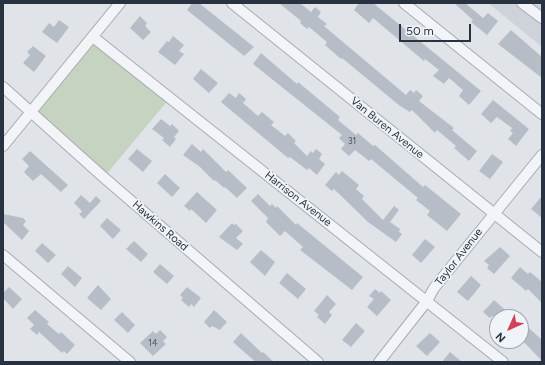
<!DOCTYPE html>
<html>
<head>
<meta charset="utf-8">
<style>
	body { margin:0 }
	#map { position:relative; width:545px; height:365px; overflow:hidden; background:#e0e4e9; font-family:Figtree,sans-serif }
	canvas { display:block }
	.frame { position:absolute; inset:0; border:4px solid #283241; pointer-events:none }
	.north { position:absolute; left:489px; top:309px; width:40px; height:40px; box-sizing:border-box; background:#f0f3f7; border:1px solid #a0a6ae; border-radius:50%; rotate:225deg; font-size:11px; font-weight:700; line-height:16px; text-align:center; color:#283241 }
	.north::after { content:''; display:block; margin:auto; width:14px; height:18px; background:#d14259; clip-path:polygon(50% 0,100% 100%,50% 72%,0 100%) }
	.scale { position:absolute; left:399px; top:24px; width:72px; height:18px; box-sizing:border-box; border:2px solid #283241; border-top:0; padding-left:5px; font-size:12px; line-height:14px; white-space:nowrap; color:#283241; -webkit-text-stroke:3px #f0f3f7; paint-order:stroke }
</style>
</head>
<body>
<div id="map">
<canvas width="545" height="365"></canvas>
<div class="frame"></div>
<div class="north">N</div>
<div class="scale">50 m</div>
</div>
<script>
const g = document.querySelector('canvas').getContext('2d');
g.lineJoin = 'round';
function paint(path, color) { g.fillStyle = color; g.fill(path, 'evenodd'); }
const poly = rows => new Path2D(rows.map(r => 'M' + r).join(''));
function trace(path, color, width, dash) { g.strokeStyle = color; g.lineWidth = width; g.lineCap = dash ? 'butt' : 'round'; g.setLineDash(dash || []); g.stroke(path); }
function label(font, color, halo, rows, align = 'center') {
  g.font = font + ' Figtree,sans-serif'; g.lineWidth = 3.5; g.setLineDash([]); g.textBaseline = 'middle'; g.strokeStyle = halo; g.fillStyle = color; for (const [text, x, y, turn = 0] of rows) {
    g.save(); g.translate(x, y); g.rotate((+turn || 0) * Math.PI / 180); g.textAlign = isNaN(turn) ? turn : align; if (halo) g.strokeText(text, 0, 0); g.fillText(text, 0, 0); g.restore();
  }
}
paint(poly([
	[488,3,542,3,542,47]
]), '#ced3db');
paint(poly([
	[93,37,170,98,104,177,30,113]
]), '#c6d3c1');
paint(poly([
	[192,3,199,3,254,47,244,56,187,10],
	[279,3,300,3,311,12,315,7,321,12,318,17,327,24,324,26,406,95,410,90,414,93,416,90,423,96,419,101,454,128,452,130,477,151,469,161,454,148,456,146,437,130,435,133,412,110,410,112,400,106,342,58,341,59,325,45,327,42,309,27,307,29,300,23,301,21],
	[359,3,373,3,481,91,469,105,459,96,463,90,449,78,444,84,433,76,439,70,425,59,424,61,373,18,369,23,354,10],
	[454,3,465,3,483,18,488,13,498,21,487,35,471,22,473,20],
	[140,16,147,23,145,26,151,32,143,40,130,28],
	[59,20,69,27,57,43,42,32,49,23,54,27],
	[511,30,542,57,542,78,498,44],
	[173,36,184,45,179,51,184,54,175,65,158,52,167,41,169,42],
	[33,46,46,56,34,72,23,63,30,55,27,52],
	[261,53,297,84,298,82,340,117,338,120,356,135,358,133,373,146,375,145,423,187,425,185,461,214,447,231,427,215,430,211,416,200,418,198,371,159,369,161,355,150,349,156,341,149,345,144,339,138,342,135,253,64],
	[201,69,218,83,209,93,193,79],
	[229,93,236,98,239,93,246,99,243,103,258,116,262,112,274,122,271,125,285,136,288,133,296,141,294,143,307,156,311,151,313,153,316,149,322,154,319,159,325,164,317,175,309,168,307,170,290,157,288,158,221,102],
	[493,100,529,129,516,146,508,139,513,133,510,131,512,128,497,117,491,123,481,114],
	[161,119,170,126,172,124,179,131,174,137,176,139,170,147,162,140,164,138,152,129],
	[192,144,201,152,203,149,226,172,228,170,247,188,237,198,225,187,224,188,215,180,214,181,200,167,183,155],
	[137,149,152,161,143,172,128,159],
	[30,151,68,185,61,192,41,174,33,181,24,172,29,166,22,159],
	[492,154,503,162,490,179,479,171],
	[342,171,359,185,356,189,364,196,362,199,383,220,394,206,399,210,390,222,400,229,399,232,402,234,396,242,368,222,334,189,332,191,325,185,336,172,339,175],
	[165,174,180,188,172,197,157,183],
	[197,192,217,210,206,223,191,209,190,211,184,206],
	[258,194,270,206,272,204,276,208,277,206,296,225,297,223,363,277,352,290,300,250,303,247,285,231,280,236,266,222,268,218,251,201],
	[81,195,90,203,96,196,101,201,84,219,79,214,82,212,80,209,74,203],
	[542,196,542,218,531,209],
	[3,214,23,218,26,221,23,225,29,231,22,240,3,222],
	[107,218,121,230,113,239,100,226],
	[232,223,234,225,236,224,243,231,236,238,243,244,237,250,219,237],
	[425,239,435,247,421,263,412,255],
	[134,241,148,254,141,262,126,249],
	[42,243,56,255,48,263,35,251],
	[500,247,510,256,494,274,487,268,489,265,484,261],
	[261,250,275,262,265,276,250,262],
	[160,264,174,276,167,284,153,272],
	[68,266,82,278,75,287,61,274],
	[520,267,528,274,530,272,542,282,542,303,528,289,526,291,511,278],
	[287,273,306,289,298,299,279,283],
	[471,276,481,285,468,301,457,292],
	[98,285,111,299,101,310,87,298],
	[9,287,22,299,13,309,3,298,3,293],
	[187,287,201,298,194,307,191,304,189,307,181,300,183,298,180,295],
	[375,289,380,293,381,291,391,300,377,316,367,307,374,299,369,296],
	[327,295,336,304,329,312,332,315,325,324,317,317,319,315,314,311],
	[494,300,513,317,492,316,490,318,483,312],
	[35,310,49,322,47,324,59,334,61,332,75,345,67,354,64,351,62,353,39,332,37,335,30,329,34,325,27,318],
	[214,310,227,322,220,330,212,326,210,328,204,322],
	[122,312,135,325,128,333,114,320],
	[521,321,542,340,542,361,521,339],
	[356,323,365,331,351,347,342,340],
	[160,330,167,337,163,341,166,344,153,356,140,343,153,331,156,334],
	[241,333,262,353,263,352,274,362,256,362,244,352,233,342],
	[430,333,440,342,427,356,416,346],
	[450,352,462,362,442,362]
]), '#b7bdc6');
const minor = poly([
	[232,3,542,252],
	[404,3,542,114],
	[522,3,542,18],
	[93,37,503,362],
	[3,87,101,175,318,362],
	[3,146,120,3],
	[3,255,130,362],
	[379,362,427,301,434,288,542,155]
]);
trace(minor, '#a5abb3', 12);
trace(minor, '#f3f4f7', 10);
label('9px', '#4c5562', null, [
	["31",352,141],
	["14",153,343]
]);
label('11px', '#283241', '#f0f3f7', [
	["Van Buren Avenue",387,128,39],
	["Harrison Avenue",298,199,38],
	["Hawkins Road",160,226,41],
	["Taylor Avenue",459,257,-52]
]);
</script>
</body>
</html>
